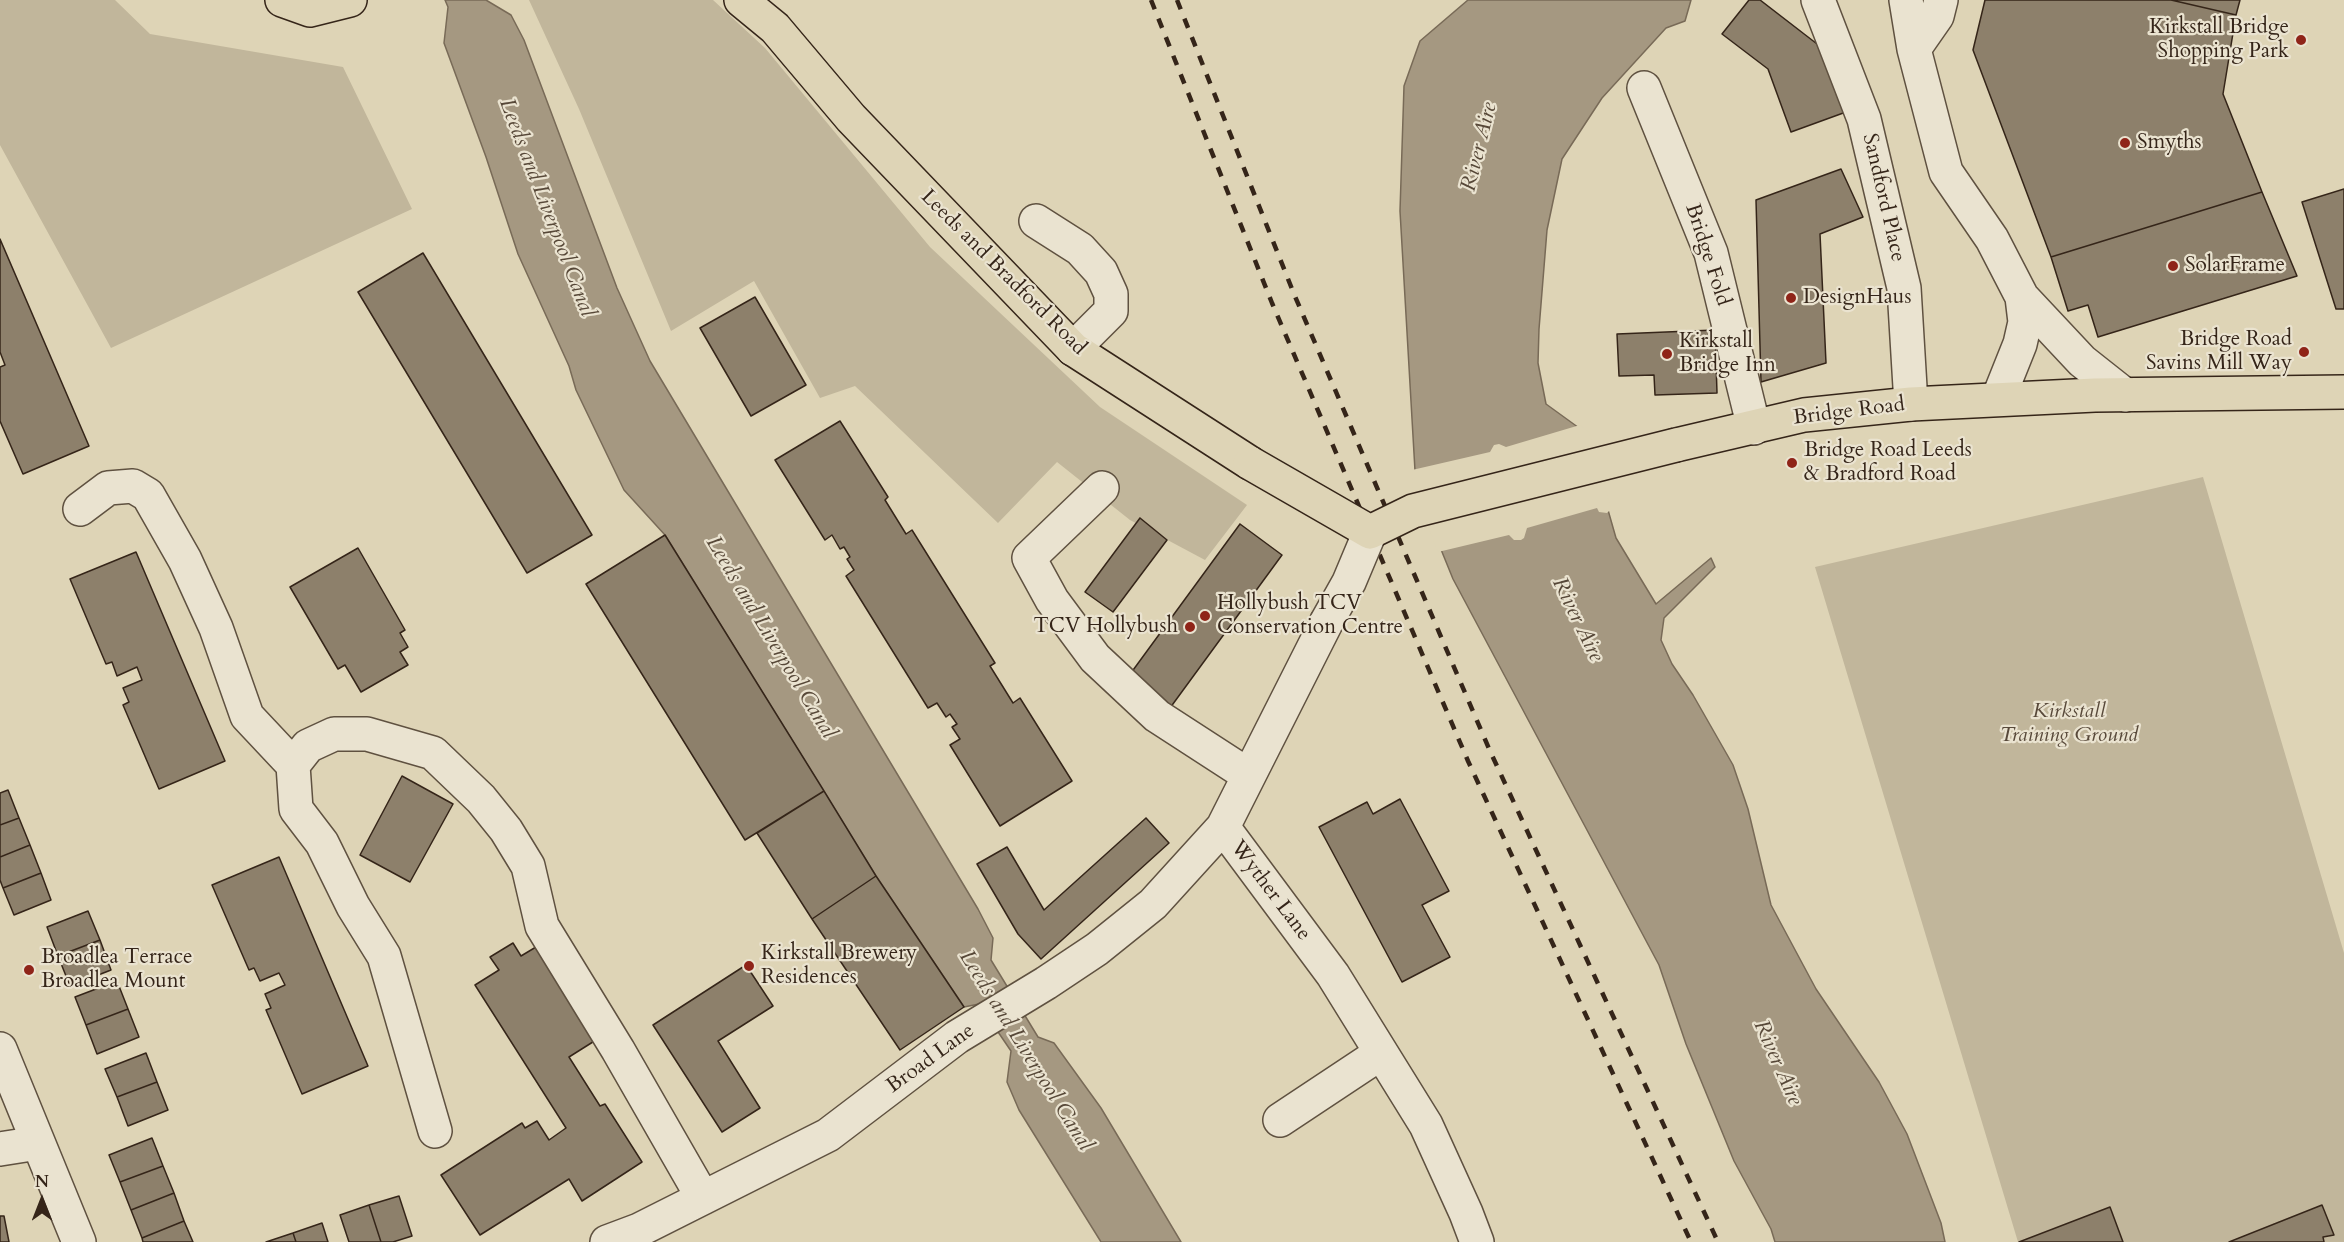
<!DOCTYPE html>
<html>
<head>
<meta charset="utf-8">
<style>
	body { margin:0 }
	#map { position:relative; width:2344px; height:1242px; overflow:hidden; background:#ded4b6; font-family:Cardo,serif }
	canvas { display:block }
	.north { position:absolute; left:12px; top:1170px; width:60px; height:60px; -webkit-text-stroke:4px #eae3d0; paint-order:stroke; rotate:0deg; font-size:16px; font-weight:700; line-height:24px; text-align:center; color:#352519 }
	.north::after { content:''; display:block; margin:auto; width:21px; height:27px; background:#352519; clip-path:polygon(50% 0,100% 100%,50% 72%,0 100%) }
</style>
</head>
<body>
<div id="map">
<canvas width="2344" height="1242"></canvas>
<div class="north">N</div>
</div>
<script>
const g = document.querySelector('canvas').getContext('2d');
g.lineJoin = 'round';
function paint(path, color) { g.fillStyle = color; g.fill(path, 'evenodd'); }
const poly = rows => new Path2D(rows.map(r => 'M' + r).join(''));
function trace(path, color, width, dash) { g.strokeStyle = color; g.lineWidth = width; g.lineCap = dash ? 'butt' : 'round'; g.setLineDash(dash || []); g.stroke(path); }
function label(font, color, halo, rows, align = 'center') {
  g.font = font + ' Cardo,serif'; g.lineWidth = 4.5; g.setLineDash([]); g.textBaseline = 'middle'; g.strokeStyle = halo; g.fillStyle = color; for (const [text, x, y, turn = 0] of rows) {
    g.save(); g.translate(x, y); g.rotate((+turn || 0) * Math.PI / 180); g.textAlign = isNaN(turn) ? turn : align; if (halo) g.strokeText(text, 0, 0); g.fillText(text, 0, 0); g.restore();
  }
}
paint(poly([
	[0,0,115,0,150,34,343,67,412,209,111,348,0,145],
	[529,0,713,0,765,48,930,247,1100,407,1247,505,1205,560,1130,520,1057,462,998,523,855,386,820,398,754,281,671,331,579,109],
	[2203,477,2344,953,2344,1242,2018,1242,1815,567]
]), '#c1b69b');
const water = poly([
	[445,0,486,0,511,15,524,40,617,288,650,361,978,909,993,938,991,960,1038,1037,1054,1043,1101,1108,1181,1242,1101,1242,1019,1110,1007,1082,1011,1051,979,1004,964,1007,876,876,665,535,624,490,576,390,569,366,518,254,486,157,444,43,448,7,445,0],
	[1468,0,1691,0,1685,21,1666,28,1602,98,1562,159,1547,230,1539,329,1538,363,1546,404,1586,433,1616,538,1656,604,1711,558,1715,567,1664,618,1661,640,1672,664,1693,695,1733,765,1748,809,1771,905,1816,989,1879,1082,1907,1134,1941,1223,1945,1242,1775,1242,1771,1229,1734,1161,1686,1044,1659,965,1453,579,1416,488,1400,211,1404,86,1420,41,1468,0]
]);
paint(water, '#a59881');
trace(water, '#786a57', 1.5);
paint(poly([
	[1580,425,1589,432,1611,509,1607,513,1599,512,1597,508,1527,528,1524,538,1521,540,1514,540,1509,535,1438,552,1413,488,1412,470,1490,452,1494,445,1499,444,1506,447]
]), '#ded4b6');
const building = poly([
	[1749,0,1760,0,1821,47,1846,112,1791,132,1768,69,1722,34,1749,0],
	[1985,0,2171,0,2236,15,2223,94,2262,192,2051,257,1973,50,1985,0],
	[2171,0,2240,0,2236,15,2171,0],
	[1841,169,1863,217,1820,234,1826,363,1761,382,1756,200,1841,169],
	[2344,189,2344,309,2336,309,2302,202,2344,189],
	[2262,192,2297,276,2098,337,2088,305,2068,311,2051,257,2262,192],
	[0,239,89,446,23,474,0,421,0,367,5,365,0,352,0,239],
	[423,253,592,535,527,573,358,292,423,253],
	[755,297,806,385,751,416,700,328,755,297],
	[1715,330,1717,393,1655,395,1654,375,1619,376,1617,334,1715,330],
	[840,421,888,497,885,500,906,534,912,530,995,663,990,666,1013,703,1020,698,1072,781,1000,826,950,745,960,739,952,727,957,724,950,714,946,717,937,703,928,708,846,576,854,570,847,559,850,557,844,547,840,549,832,535,825,540,775,460,840,421],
	[1140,518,1167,540,1113,612,1085,592,1140,518],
	[1240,524,1282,555,1170,708,1128,677,1240,524],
	[665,535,824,791,745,840,586,584,665,535],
	[358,548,405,630,400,633,408,647,400,652,408,665,361,692,345,665,338,669,290,587,358,548],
	[136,552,225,761,159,789,123,705,129,702,123,688,142,680,137,667,117,676,112,662,106,664,70,579,136,552],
	[402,776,453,804,410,882,360,855,402,776],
	[8,790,19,818,0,825,0,793,8,790],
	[824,791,876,876,812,919,757,833,824,791],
	[1400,799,1449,891,1422,905,1450,957,1402,982,1319,827,1367,802,1373,814,1400,799],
	[19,818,30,845,0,857,0,825,19,818],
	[1146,818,1169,843,1041,959,1018,934,977,864,1007,847,1044,910,1146,818],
	[30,845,41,873,3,888,0,880,0,857,30,845],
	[279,857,368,1066,302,1094,266,1010,271,1008,265,994,285,985,279,973,260,981,254,968,249,970,212,885,279,857],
	[41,873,51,900,14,915,3,888,41,873],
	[876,876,964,1007,900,1050,812,919,876,876],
	[88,911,100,940,58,956,47,927,88,911],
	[100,940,111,970,70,986,58,956,100,940],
	[513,943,521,956,536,947,596,1040,569,1057,600,1106,605,1104,642,1162,582,1201,569,1179,480,1235,441,1175,522,1123,525,1128,537,1121,549,1140,566,1128,475,985,499,970,490,957,513,943],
	[746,965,773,1006,718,1041,760,1108,722,1132,653,1025,746,965],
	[117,981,128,1009,86,1025,75,997,117,981],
	[128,1009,139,1037,97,1054,86,1025,128,1009],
	[146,1053,157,1082,117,1097,105,1069,146,1053],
	[157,1082,168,1110,128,1126,117,1097,157,1082],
	[152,1138,163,1166,120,1182,109,1155,152,1138],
	[163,1166,174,1193,131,1210,120,1182,163,1166],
	[174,1193,184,1221,142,1238,131,1210,174,1193],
	[399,1196,412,1236,393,1242,381,1242,369,1205,399,1196],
	[369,1205,381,1242,349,1242,340,1215,369,1205],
	[2322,1205,2334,1235,2323,1237,2324,1242,2229,1242,2322,1205],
	[2110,1207,2123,1242,2019,1242,2110,1207],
	[0,1216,4,1216,9,1242,0,1242,0,1216],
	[184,1221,193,1242,143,1242,142,1238,184,1221],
	[322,1223,328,1242,296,1242,293,1233,322,1223],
	[293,1233,296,1242,266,1242,293,1233]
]);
paint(building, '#8d806b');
trace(building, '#352519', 1.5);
const minor = poly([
	[1818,0,1864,119,1904,288,1911,404],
	[1906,0,1914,49,1946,172,1992,239,2022,297,2082,361,2125,395],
	[1914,49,1937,16,1941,0],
	[1644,88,1711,253,1754,428],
	[1036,221,1080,249,1101,272,1111,294,1111,311,1073,349],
	[1998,399,2020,344,2025,322,2022,297],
	[1102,488,1029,558,1052,600,1095,658,1157,716,1248,775],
	[80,509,108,488,133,486,148,495,185,560,216,628,247,716,293,765],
	[1223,827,1333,975,1426,1125,1466,1213,1477,1242],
	[0,1049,79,1242],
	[1280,1120,1381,1053],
	[435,1131,384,956,353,906,322,843,296,809,293,765,308,746,334,734,367,734,433,753,481,799,506,830,528,866,542,926,618,1050,703,1198],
	[0,1149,38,1143],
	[607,1242,639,1230,828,1135,957,1037,1046,983,1097,949,1153,904,1223,827,1326,623]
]);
const major = poly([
	[282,0,310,10,350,0],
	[741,0,775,28,851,118,1073,349,1250,463],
	[1676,445,1804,415,1911,404,2095,395,2344,392]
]);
trace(minor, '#5f5140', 36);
trace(major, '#352519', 36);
trace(minor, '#eae3d0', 33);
trace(major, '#ded4b6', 33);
trace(poly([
	[1151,0,1272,303,1468,761,1691,1242],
	[1177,0,1294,294,1490,751,1718,1242]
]), '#352519', 4.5, [10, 10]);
const minorBridge = poly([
	[1326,623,1349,582,1370,532]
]);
const majorBridge = poly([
	[1250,463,1370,532,1413,511,1676,445]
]);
trace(minorBridge, '#5f5140', 36, []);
trace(majorBridge, '#352519', 36, []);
trace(minorBridge, '#eae3d0', 33);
trace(majorBridge, '#ded4b6', 33);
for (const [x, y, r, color] of [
	[2301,40,6,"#8f2418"],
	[2125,143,6,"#8f2418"],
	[2173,266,6,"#8f2418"],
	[1791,298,6,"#8f2418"],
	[2304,352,6,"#8f2418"],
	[1667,354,6,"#8f2418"],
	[1792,463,6,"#8f2418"],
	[1205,616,6,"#8f2418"],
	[1190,627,6,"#8f2418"],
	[749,966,6,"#8f2418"],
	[29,970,6,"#8f2418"]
]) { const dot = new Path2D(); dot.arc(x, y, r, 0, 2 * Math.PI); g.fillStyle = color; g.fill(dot); trace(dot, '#eae3d0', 2); }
label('21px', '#352519', '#eae3d0', [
	["Kirkstall Bridge",2289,28,"right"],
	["Shopping Park",2289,52,"right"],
	["Smyths",2137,143],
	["SolarFrame",2185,266],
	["DesignHaus",1803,298],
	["Bridge Road",2292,340,"right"],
	["Savins Mill Way",2292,364,"right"],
	["Kirkstall",1679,342],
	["Bridge Inn",1679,366],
	["Bridge Road Leeds",1804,451],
	["& Bradford Road",1804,475],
	["Hollybush TCV",1217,604],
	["Conservation Centre",1217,628],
	["TCV Hollybush",1178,627,"right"],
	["Kirkstall Brewery",761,954],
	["Residences",761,978],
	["Broadlea Terrace",41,958],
	["Broadlea Mount",41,982]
], 'left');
label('21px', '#352519', '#eae3d0', [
	["Sandford Place",1883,198,77],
	["Bridge Fold",1707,255,72],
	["Leeds and Bradford Road",1003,273,45],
	["Bridge Road",1849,412,-7],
	["Wyther Lane",1270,891,53],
	["Broad Lane",931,1059,-36]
]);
label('italic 21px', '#58493a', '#eae3d0', [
	["Kirkstall",2069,712],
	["Training Ground",2069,736]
]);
label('italic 22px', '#574838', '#eae3d0', [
	["River Aire",1480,147,-76],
	["Leeds and Liverpool Canal",546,208,69],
	["River Aire",1577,620,64],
	["Leeds and Liverpool Canal",770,638,59],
	["Leeds and Liverpool Canal",1025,1051,58],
	["River Aire",1777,1063,66]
]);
</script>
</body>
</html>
